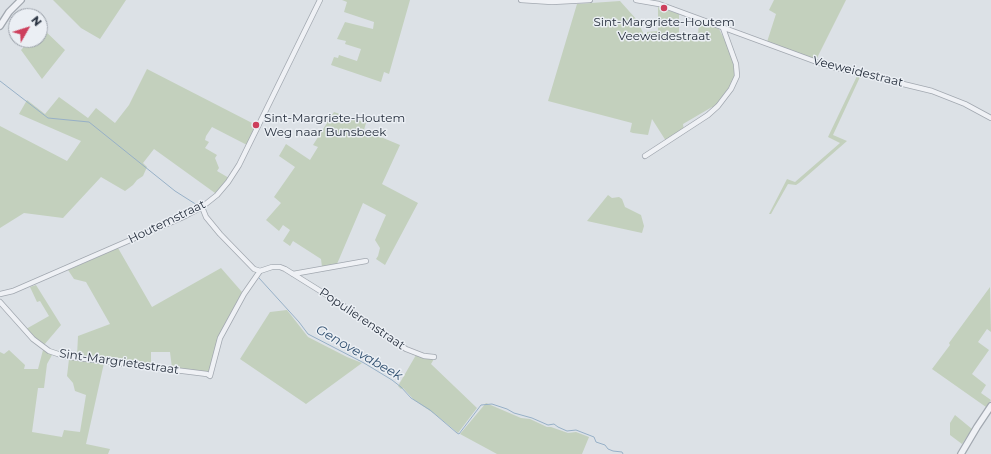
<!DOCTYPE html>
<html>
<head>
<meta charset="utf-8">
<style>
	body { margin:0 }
	#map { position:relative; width:991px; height:454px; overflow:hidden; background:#dce1e6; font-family:Montserrat,sans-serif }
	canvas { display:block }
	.north { position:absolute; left:8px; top:8px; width:40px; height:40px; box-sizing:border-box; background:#ebeff4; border:1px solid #9ca2ab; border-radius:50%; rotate:51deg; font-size:11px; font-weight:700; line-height:16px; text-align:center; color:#262f3d }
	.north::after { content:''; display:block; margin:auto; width:14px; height:18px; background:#cd3f5c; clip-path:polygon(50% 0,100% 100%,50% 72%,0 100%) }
</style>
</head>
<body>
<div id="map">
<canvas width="991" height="454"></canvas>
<div class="north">N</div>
</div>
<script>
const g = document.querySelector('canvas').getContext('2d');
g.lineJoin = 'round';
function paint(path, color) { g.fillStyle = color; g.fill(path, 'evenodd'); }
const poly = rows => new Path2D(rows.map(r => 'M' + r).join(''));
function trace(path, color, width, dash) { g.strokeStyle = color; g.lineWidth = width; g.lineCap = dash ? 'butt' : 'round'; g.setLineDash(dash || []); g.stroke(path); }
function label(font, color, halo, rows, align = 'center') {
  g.font = font + ' Montserrat,sans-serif'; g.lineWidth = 3; g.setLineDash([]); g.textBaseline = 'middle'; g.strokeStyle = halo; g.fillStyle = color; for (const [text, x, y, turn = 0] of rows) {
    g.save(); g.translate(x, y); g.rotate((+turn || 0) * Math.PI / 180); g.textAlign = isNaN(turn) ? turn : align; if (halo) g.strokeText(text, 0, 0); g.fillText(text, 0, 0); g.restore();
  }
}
paint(poly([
	[53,0,126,0,100,39,81,28],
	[342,0,410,0,389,74,384,72,381,82,331,65,334,57,338,58,339,55,357,61,361,49,345,44,346,41,337,39,345,22,373,29,374,22,344,12,347,2],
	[774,0,846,0,816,60,767,42,776,14,769,10],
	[620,1,637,20,645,37,647,36,647,32,658,31,658,7,679,14,679,38,698,36,699,22,719,29,733,56,736,76,730,89,713,109,712,107,683,124,684,131,666,141,652,119,648,135,633,133,630,132,632,123,548,101,577,4],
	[41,27,65,50,42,79,21,50,30,40,40,40],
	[147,69,256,125,247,145,212,127,206,136,205,140,209,142,205,148,217,155,215,158,219,168,217,171,229,178,215,193,154,149,143,163,147,167,143,176,137,180,133,185,125,191,101,177,63,218,24,213,0,228,0,126,67,161,81,141,19,114,27,100,45,114,59,97,88,118,96,108,115,123,129,105],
	[857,76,860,77,833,135,847,141,799,183,796,185,788,184,771,214,769,214,787,179,795,182,840,143,828,137],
	[334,112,366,123,364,130,400,145,382,184,418,203,385,265,376,259,378,256,380,248,375,240,386,215,363,203,337,264,322,267,321,259,293,241,290,246,283,241,290,230,283,225,279,231,266,220,281,203,274,197,295,167,279,156,286,144,310,160,318,147,313,145],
	[608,195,612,198,619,197,622,199,625,207,641,215,644,226,642,233,587,221],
	[118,248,152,307,221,268,242,292,218,337,209,372,172,368,170,352,151,352,151,365,77,356,78,336,110,324,86,282,74,279,68,270],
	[36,285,61,325,44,345,26,329,49,316,40,301,37,302,30,287],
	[990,287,991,332,987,329,978,342,989,350,972,374,986,385,981,393,991,400,986,407,932,369,950,345,949,343],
	[287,310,308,337,347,357,362,363,306,404,240,359,270,312],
	[9,350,25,365,24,369,38,369,43,350,52,355,47,364,44,388,38,388,32,432,62,437,64,430,80,432,86,395,75,391,73,383,67,376,69,359,104,363,86,444,110,449,108,454,0,454,0,352,4,354],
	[416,355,434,359,431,364,477,408,458,433,436,415,414,400,403,388,401,389,398,386],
	[486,403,521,418,530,419,547,427,551,427,568,433,576,432,589,437,582,454,497,454,460,434],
	[955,415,972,429,962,444,950,435,950,423]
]), '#c3d0bd');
trace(poly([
	[0,81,48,118,89,122,175,191,197,205],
	[259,278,299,322,308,334,364,363,392,380,401,387,411,398,430,410,457,433,459,434,481,405,492,404,507,409,514,413,532,418,548,425,554,424,558,427,567,431,576,430,594,437,596,442,605,445,608,449,613,451,622,452,623,454]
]), '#97b0c7', 1);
const minor = poly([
	[521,0,552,2,590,0],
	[636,0,659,4,825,65,932,91,965,104,991,118],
	[645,156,708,115,718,106,731,89,737,76,736,64,723,28],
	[202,207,206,217,220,234,254,269,260,271],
	[293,274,366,261],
	[0,294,13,291,181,218,202,207,217,195,228,182,239,165,320,0],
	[0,302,33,339,49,351,58,354,70,357,207,374,210,376,220,338,244,294,260,271,272,267,280,267,285,269,338,302,406,349,424,356,434,357]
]);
const tertiary = poly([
	[0,26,9,12,21,0],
	[961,454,977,427,991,406]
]);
trace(minor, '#a2a8b0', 6);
trace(tertiary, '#a2a8b0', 8);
trace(minor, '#eff1f5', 4.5);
trace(tertiary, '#eff1f5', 5.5);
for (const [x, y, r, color] of [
	[664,8,4,"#cd3f5c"],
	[256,125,4,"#cd3f5c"]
]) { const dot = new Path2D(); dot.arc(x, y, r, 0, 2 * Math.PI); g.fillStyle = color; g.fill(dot); trace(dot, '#ebeff4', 1.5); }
label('12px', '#262f3d', '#ebeff4', [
	["Sint-Margriete-Houtem",664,22],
	["Veeweidestraat",664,36],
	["Sint-Margriete-Houtem",264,118,"left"],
	["Weg naar Bunsbeek",264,132,"left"]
]);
label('12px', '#262f3d', '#ebeff4', [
	["Veeweidestraat",858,72,14],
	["Houtemstraat",167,222,-26],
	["Populierenstraat",362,319,34],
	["Sint-Margrietestraat",119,362,8]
]);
label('italic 13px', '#315070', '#ebeff4', [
	["Genovevabeek",359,353,30]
]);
</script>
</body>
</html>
